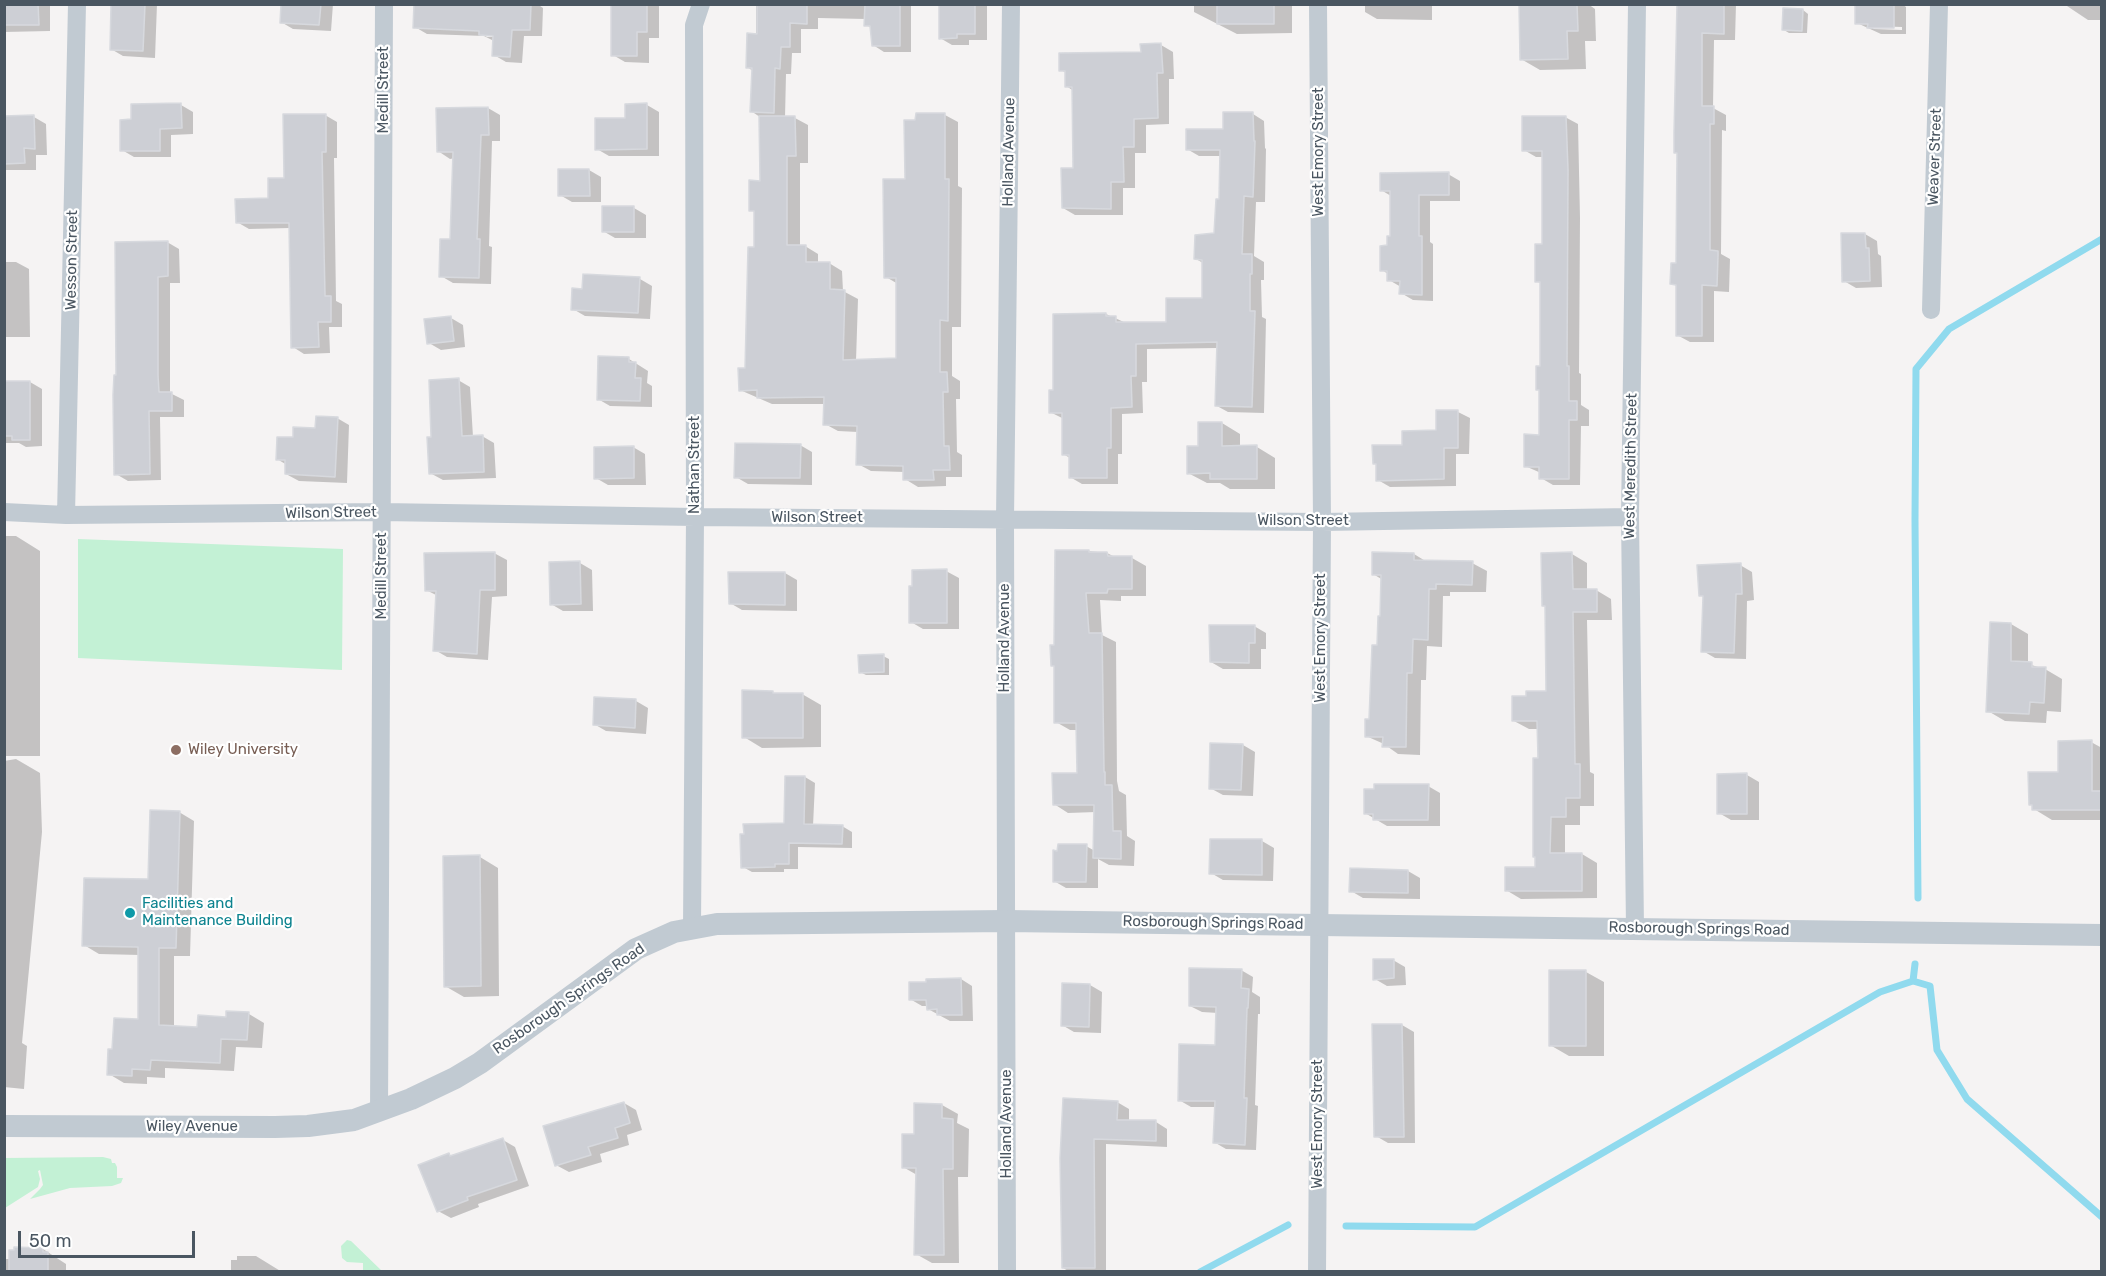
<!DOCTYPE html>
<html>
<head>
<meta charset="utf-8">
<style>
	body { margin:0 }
	#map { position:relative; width:2106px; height:1276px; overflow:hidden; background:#f5f3f3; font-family:Rubik,sans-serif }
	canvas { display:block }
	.frame { position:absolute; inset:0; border:6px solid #4a5661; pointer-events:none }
	.scale { position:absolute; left:18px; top:1231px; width:177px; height:27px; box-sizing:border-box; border:3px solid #4a5661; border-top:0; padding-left:8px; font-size:18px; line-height:21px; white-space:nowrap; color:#4a5661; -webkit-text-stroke:4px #fff; paint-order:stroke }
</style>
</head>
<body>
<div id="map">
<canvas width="2106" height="1276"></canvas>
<div class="frame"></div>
<div class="scale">50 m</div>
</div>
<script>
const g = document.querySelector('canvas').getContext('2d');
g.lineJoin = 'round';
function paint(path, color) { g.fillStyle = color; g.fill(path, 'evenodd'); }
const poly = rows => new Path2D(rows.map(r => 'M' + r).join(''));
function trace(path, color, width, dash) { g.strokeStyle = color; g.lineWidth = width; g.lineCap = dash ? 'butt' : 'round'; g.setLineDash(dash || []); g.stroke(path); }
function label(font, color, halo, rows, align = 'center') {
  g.font = font + ' Rubik,sans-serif'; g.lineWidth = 4.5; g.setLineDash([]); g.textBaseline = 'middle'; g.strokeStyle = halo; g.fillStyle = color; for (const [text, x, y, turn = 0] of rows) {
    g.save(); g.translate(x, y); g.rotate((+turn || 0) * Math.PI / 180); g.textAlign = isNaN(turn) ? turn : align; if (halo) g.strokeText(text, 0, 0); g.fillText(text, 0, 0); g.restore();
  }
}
paint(poly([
	[78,539,343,549,342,670,78,658],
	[103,1157,111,1159,112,1163,115,1163,117,1167,117,1178,123,1178,121,1183,112,1186,70,1188,30,1199,40,1189,43,1185,40,1170,38,1171,40,1179,38,1187,5,1208,5,1158],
	[347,1240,351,1241,382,1271,363,1271,363,1263,347,1262,342,1258,341,1246]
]), '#c3f1d5');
paint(poly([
	[4,4,47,4,50,6,50,31,4,32],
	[113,4,157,4,155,58,123,56,111,49],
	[282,4,333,4,331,31,293,29,281,22],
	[415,4,537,4,543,8,542,36,524,36,522,63,506,62,494,55,494,41,484,36,427,34,415,27],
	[483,34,500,37,487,37],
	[613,4,659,4,659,38,649,38,649,63,625,62,613,55],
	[756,4,911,4,911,52,884,52,873,45,872,28,866,25,866,19,818,18,818,29,801,29,801,53,792,53,791,74,786,74,785,118,795,118,808,125,808,163,800,163,800,246,805,246,818,254,818,263,829,263,842,271,843,291,858,299,856,361,897,359,898,284,886,277,906,181,945,115,958,122,958,186,962,188,961,327,952,327,952,376,960,381,960,399,956,399,957,452,962,455,962,477,946,477,946,486,918,487,905,479,905,472,871,471,858,464,858,432,838,431,825,424,825,404,772,404,740,390,746,369,755,248,756,213,751,210,761,182,760,117,751,111,753,71,747,67,756,35],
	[940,4,987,4,987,40,969,40,969,45,952,45,940,38],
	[1194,4,1292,4,1292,33,1237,34,1194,12],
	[1365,4,1432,4,1432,20,1377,19,1365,12],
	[1520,4,1588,4,1595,9,1596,41,1585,41,1586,69,1540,70,1521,59],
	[1678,4,1736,4,1735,40,1714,40,1713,108,1726,115,1726,131,1722,130,1721,254,1730,259,1729,292,1714,291,1714,342,1690,342,1677,335,1678,287,1672,283,1677,265,1678,154,1675,152],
	[1857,4,1902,4,1906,7,1906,34,1881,34,1857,23],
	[1871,26,1902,27,1902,30,1874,29],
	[2064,4,2102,4,2102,20,2088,20],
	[1803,10,1808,14,1807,33,1789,33,1784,30],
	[1161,45,1173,52,1174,79,1169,79,1169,124,1146,125,1146,153,1135,153,1135,188,1123,188,1123,215,1075,215,1063,208,1074,169,1074,91,1066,86,1066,73,1061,70,1142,53],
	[181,105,193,112,193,134,171,135,171,157,134,157,122,150],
	[647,105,659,112,659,156,609,156,597,149,627,120],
	[488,108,500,115,500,141,492,141,489,246,492,247,491,284,453,283,441,276,452,240,455,158,450,159,438,151],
	[1253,114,1264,121,1265,148,1266,149,1265,202,1256,202,1254,256,1264,262,1264,280,1261,280,1262,317,1266,319,1264,413,1228,412,1217,406,1218,348,1147,349,1147,382,1142,382,1143,413,1122,414,1122,454,1118,454,1118,484,1082,484,1070,477,1070,458,1063,454,1062,418,1050,412,1055,391,1106,314,1126,323,1168,324,1204,300,1203,263,1196,259,1216,235,1220,200,1222,156,1199,156,1187,149,1225,131],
	[325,115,337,122,337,158,334,158,336,301,342,304,342,327,329,327,330,353,304,354,293,347,290,228,249,229,237,222,270,200,286,179],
	[4,117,34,117,46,124,47,155,36,155,36,170,4,170],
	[1565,117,1578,124,1580,218,1579,373,1581,374,1581,405,1589,410,1589,426,1581,426,1580,485,1553,485,1541,478,1541,473,1525,466,1541,436,1541,391,1537,389,1542,368,1541,284,1537,281,1544,246,1543,157,1536,157,1524,150],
	[589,170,601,177,601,202,572,202,560,195],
	[1448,174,1460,181,1460,201,1430,201,1430,242,1433,244,1433,301,1413,300,1401,293,1401,287,1389,280,1388,274,1382,270,1392,237,1391,196,1381,190],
	[634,208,646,215,646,238,615,238,603,231],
	[1865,234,1877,241,1878,254,1881,256,1882,287,1856,288,1844,281],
	[167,242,179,249,180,283,170,283,170,393,184,400,184,417,160,417,161,480,128,481,116,474,118,377],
	[4,262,16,262,29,269,30,337,4,337],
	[640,279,652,286,650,319,585,316,573,309,583,290],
	[451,318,463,325,465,347,441,350,429,343],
	[629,359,648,371,647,383,652,386,652,407,610,406,598,399],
	[458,380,470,387,473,437,482,436,494,443,496,478,443,480,430,473,433,439],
	[4,382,30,382,42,389,42,446,26,447,19,443,4,443],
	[1458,412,1470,418,1469,454,1456,454,1456,486,1390,487,1378,480,1378,465,1404,446,1438,432],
	[337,418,349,425,347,483,299,481,286,474,287,465,277,459,294,439],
	[1222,423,1240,434,1240,447,1257,447,1275,458,1275,489,1230,489,1220,483,1207,483,1188,473,1200,447],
	[800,445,812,452,812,485,748,484,736,477],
	[633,447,645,454,646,485,608,485,596,478],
	[4,536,16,536,40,551,40,756,4,756],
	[1089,551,1107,553,1115,557,1132,558,1146,566,1146,596,1121,596,1121,601,1100,600,1102,635,1116,642,1117,781,1119,791,1126,795,1127,836,1135,841,1134,866,1109,865,1098,859,1098,888,1066,888,1054,881,1086,846,1095,851,1096,812,1068,813,1054,804,1078,774,1077,730,1070,730,1056,722,1055,667,1052,665,1055,646],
	[494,553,507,560,507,596,492,597,488,660,447,657,435,650,438,596,426,590],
	[1374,553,1414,554,1427,562,1472,563,1487,571,1486,592,1450,592,1450,596,1443,596,1442,647,1427,646,1426,680,1421,680,1420,755,1398,754,1384,744,1366,736,1370,720,1382,618,1383,580,1373,574],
	[1572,554,1587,563,1587,590,1596,590,1611,599,1612,620,1587,620,1590,772,1594,774,1594,806,1580,806,1580,825,1565,825,1565,854,1582,854,1597,863,1597,898,1521,899,1506,890,1537,868,1538,729,1529,729,1514,721,1527,697,1547,692,1546,607,1543,606],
	[580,563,592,570,593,611,563,611,551,604],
	[1740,565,1752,572,1754,600,1747,601,1746,659,1715,658,1703,651,1705,598,1700,595],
	[946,571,959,578,959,629,923,629,911,622],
	[785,573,797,580,797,611,742,610,730,603],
	[2011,624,2028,634,2028,664,2045,669,2062,679,2061,712,2047,711,2046,723,2005,721,1988,711],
	[1254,626,1266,633,1266,649,1261,649,1261,669,1223,669,1211,662],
	[883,656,889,659,889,675,866,675,860,672],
	[772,692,776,694,802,694,821,705,821,747,762,748,744,737],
	[636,701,648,708,646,734,606,731,594,724],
	[2091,742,2102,748,2102,820,2052,820,2034,809,2034,806,2030,804],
	[1243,745,1255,752,1253,796,1223,795,1210,788],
	[16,759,40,773,42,832,22,1043,27,1046,24,1089,4,1087,4,761],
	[1747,775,1759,782,1759,820,1731,820,1719,813],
	[786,777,805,777,815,783,813,826,842,826,852,832,852,848,798,847,798,869,784,869,784,872,752,872,743,867,745,836,785,825],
	[1428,786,1440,793,1440,826,1387,826,1365,813],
	[179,812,194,821,190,956,174,956,174,1027,199,1029,228,1019,249,1014,264,1023,262,1048,236,1047,234,1071,165,1068,165,1078,147,1077,147,1084,124,1083,109,1074,114,1051,140,1021,140,955,99,954,84,945,150,881],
	[1262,841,1274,848,1273,881,1223,880,1211,873],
	[480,857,498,868,499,996,464,997,445,986],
	[1408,871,1420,878,1420,899,1363,898,1351,891],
	[1393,960,1405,967,1406,985,1387,986,1375,979],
	[1241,970,1253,977,1252,992,1260,997,1260,1014,1258,1014,1255,1105,1258,1106,1256,1150,1226,1149,1214,1142,1216,1107,1191,1107,1179,1100,1217,1046,1218,1013,1202,1012,1190,1006],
	[1586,972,1604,982,1604,1056,1569,1056,1550,1045],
	[961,979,972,986,973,1021,950,1021,928,1009,928,1006,922,1006,910,999,927,983],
	[1064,984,1090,985,1102,992,1101,1033,1074,1032,1062,1025],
	[1402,1025,1414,1032,1415,1143,1388,1143,1376,1136],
	[1117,1102,1129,1109,1129,1121,1156,1122,1167,1129,1167,1147,1106,1144,1106,1272,1070,1272,1063,1268,1062,1158],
	[624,1103,636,1110,642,1130,627,1135,629,1145,600,1154,602,1162,569,1172,556,1165],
	[942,1105,958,1114,957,1123,969,1129,968,1177,958,1177,959,1263,932,1263,916,1254,917,1175,903,1167,915,1136],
	[503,1140,515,1147,529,1186,478,1204,479,1207,451,1218,438,1211,449,1154,453,1157],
	[43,1249,66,1264,66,1272,4,1272,4,1259,10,1259],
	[237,1256,256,1256,282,1272,231,1272,231,1260,237,1260]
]), '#0003');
trace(poly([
	[1918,898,1915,520,1916,369,1949,329,2102,239],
	[1913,981,1930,986,1937,1050,1967,1099,2102,1217],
	[1346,1226,1475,1227,1880,992,1913,981,1915,964],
	[1200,1272,1288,1225]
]), '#90daee', 7);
const building = poly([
	[4,4,38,4,39,25,4,25,4,4],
	[111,4,145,4,143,51,110,50,111,4],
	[281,4,321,4,319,25,280,23,281,4],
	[414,4,531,4,530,30,512,30,510,57,492,56,493,36,479,35,479,31,413,28,414,4],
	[611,4,647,4,647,32,637,32,637,56,611,56,611,4],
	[757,4,807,4,807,24,790,23,790,47,781,47,780,69,775,68,774,113,750,112,752,68,746,68,747,33,757,34,757,4],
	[865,4,900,4,900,46,872,46,870,26,864,26,865,4],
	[939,4,975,4,975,34,957,34,957,38,939,39,939,4],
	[1217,4,1274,4,1274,24,1217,24,1217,4],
	[1519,4,1577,4,1578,31,1567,31,1568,59,1520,60,1519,4],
	[1677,4,1724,4,1724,34,1702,33,1702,106,1714,106,1714,124,1710,124,1710,250,1718,251,1718,255,1717,286,1702,285,1702,336,1676,336,1676,285,1670,284,1671,263,1676,263,1677,153,1674,153,1674,133,1677,4],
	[1855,4,1894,4,1894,28,1867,28,1868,24,1855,24,1855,4],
	[1783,8,1803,9,1802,31,1782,30,1783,8],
	[1161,43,1163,73,1157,73,1158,118,1134,119,1134,147,1123,147,1124,182,1111,182,1111,209,1062,208,1061,168,1073,168,1072,87,1065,87,1065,71,1059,71,1059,53,1141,52,1140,44,1161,43],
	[181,103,182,128,160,129,160,151,120,151,120,120,131,119,131,104,181,103],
	[647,103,647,149,595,150,595,118,625,118,625,104,647,103],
	[488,107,489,135,481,135,477,239,480,239,479,278,439,277,440,239,450,239,453,152,437,152,436,108,488,107],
	[1223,112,1253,112,1254,141,1255,141,1253,197,1244,196,1242,254,1252,254,1252,274,1250,274,1250,311,1255,311,1252,407,1215,406,1217,342,1136,344,1136,376,1131,376,1132,407,1111,408,1111,448,1107,448,1107,478,1069,478,1069,455,1062,455,1062,413,1049,413,1049,390,1053,390,1053,314,1106,313,1106,316,1116,316,1116,322,1166,322,1166,298,1202,298,1202,260,1194,259,1195,235,1214,233,1216,199,1219,199,1220,150,1186,150,1186,129,1223,129,1223,112],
	[916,113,945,113,945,179,949,179,948,321,940,320,940,372,947,372,948,392,943,392,944,446,949,446,950,470,933,470,934,480,903,480,903,466,856,465,857,426,823,425,824,397,757,398,757,390,739,391,738,368,745,368,748,247,754,247,754,211,749,211,749,180,760,181,759,116,795,116,796,156,787,156,787,245,806,245,806,262,830,262,830,289,845,290,843,360,896,358,896,278,884,278,883,179,905,179,904,120,915,120,916,113],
	[283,114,326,114,326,152,322,152,325,296,331,296,331,322,318,322,319,347,291,348,289,223,236,223,235,199,268,198,268,178,284,178,283,114],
	[34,115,35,149,24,148,25,163,4,164,4,116,34,115],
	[1522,116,1566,116,1568,170,1567,366,1569,366,1569,401,1577,401,1577,420,1569,420,1569,479,1539,479,1539,467,1524,467,1524,434,1539,435,1539,390,1536,390,1536,366,1540,366,1540,282,1535,282,1535,244,1542,244,1542,151,1522,151,1522,116],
	[558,169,589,169,590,196,558,196,558,169],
	[1449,172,1449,195,1419,195,1419,236,1422,236,1422,295,1399,294,1400,281,1387,281,1387,271,1380,271,1380,246,1387,245,1387,236,1390,236,1390,191,1380,191,1380,173,1449,172],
	[602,206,634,206,634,232,602,232,602,206],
	[1841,233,1865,233,1866,248,1869,248,1870,281,1842,282,1841,233],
	[168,241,168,276,158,277,158,375,159,392,172,392,172,411,149,411,150,474,114,475,113,395,114,375,116,375,115,242,168,241],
	[583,274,640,277,638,313,571,310,572,288,582,289,583,274],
	[451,316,454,341,427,344,424,319,451,316],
	[598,356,629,357,629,362,636,362,635,378,641,378,640,401,597,400,598,356],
	[459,378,462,436,483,435,484,472,429,474,427,437,431,437,429,380,459,378],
	[4,381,30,381,30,440,12,440,12,436,4,436,4,381],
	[1436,410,1458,410,1458,448,1444,448,1444,479,1376,481,1376,464,1373,464,1372,445,1402,445,1402,431,1436,430,1436,410],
	[316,416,338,417,335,477,285,474,285,460,276,460,277,437,293,437,293,427,315,428,316,416],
	[1198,422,1222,422,1222,446,1257,445,1257,479,1210,479,1210,473,1187,474,1187,446,1198,446,1198,422],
	[735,443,801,444,800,478,734,478,735,443],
	[634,446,634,478,594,479,594,447,634,446],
	[1055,550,1089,550,1089,552,1107,552,1108,556,1132,556,1132,589,1108,589,1107,593,1086,593,1089,633,1102,633,1104,772,1105,772,1105,785,1112,785,1113,831,1121,831,1121,859,1093,858,1094,805,1053,805,1052,773,1077,773,1076,723,1054,723,1054,666,1051,666,1050,645,1054,645,1055,550],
	[495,552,495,590,480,590,477,654,433,651,436,591,425,591,424,553,495,552],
	[1372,552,1414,553,1414,560,1473,561,1472,585,1436,584,1436,589,1429,589,1428,640,1413,639,1412,673,1407,673,1406,747,1382,747,1383,737,1365,737,1365,719,1369,719,1372,645,1377,645,1378,616,1380,616,1381,575,1372,575,1372,552],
	[1572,552,1573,589,1597,589,1597,612,1573,612,1575,764,1580,764,1580,798,1566,798,1566,817,1551,817,1550,853,1582,853,1582,891,1505,891,1505,867,1535,867,1535,857,1533,857,1533,758,1538,758,1537,721,1512,721,1512,696,1526,696,1526,691,1546,691,1545,606,1542,606,1541,553,1572,552],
	[580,561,581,604,550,605,549,562,580,561],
	[1741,563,1742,594,1736,594,1734,653,1701,652,1703,596,1699,596,1697,565,1741,563],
	[947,569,947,623,909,623,909,586,912,586,912,570,947,569],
	[728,572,785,572,785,605,729,604,728,572],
	[1990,622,2011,623,2011,661,2032,662,2032,667,2046,667,2044,703,2030,702,2029,714,1986,712,1990,622],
	[1209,625,1255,625,1255,643,1249,643,1249,663,1210,662,1209,625],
	[884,654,884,672,859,673,858,655,884,654],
	[742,690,773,691,773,693,803,693,803,738,742,738,742,690],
	[594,697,636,699,635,728,593,725,594,697],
	[2092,740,2092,791,2101,791,2101,810,2032,810,2032,805,2029,805,2028,772,2058,772,2058,741,2092,740],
	[1210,743,1243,744,1241,790,1209,789,1210,743],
	[1747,773,1747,814,1717,814,1717,774,1747,773],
	[785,776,805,776,804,824,843,825,842,844,789,843,789,864,775,864,775,867,741,868,740,834,744,834,743,824,784,823,785,776],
	[1374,784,1429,784,1428,820,1373,820,1373,814,1364,814,1364,789,1374,789,1374,784],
	[150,810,180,811,176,948,159,948,159,1025,197,1027,198,1015,226,1017,226,1011,249,1012,247,1040,221,1039,220,1063,151,1060,150,1070,132,1069,132,1076,107,1075,108,1049,112,1049,114,1018,138,1019,138,947,82,946,84,878,148,879,150,810],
	[1210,839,1262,839,1262,875,1209,874,1210,839],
	[1058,844,1087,844,1086,882,1053,882,1053,850,1057,851,1058,844],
	[480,855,481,986,444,987,443,856,480,855],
	[1350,868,1408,870,1408,893,1349,892,1350,868],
	[1373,959,1394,959,1394,978,1373,980,1373,959],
	[1189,968,1242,969,1241,988,1249,989,1248,1008,1247,1008,1244,1098,1247,1098,1245,1145,1213,1143,1215,1101,1178,1101,1179,1044,1215,1045,1216,1007,1189,1006,1189,968],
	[1549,970,1586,970,1586,1046,1549,1046,1549,970],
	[961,978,962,1015,937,1015,937,1009,927,1010,926,1000,909,1000,909,982,926,982,926,979,961,978],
	[1062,983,1090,984,1089,1027,1061,1026,1062,983],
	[1372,1024,1402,1024,1404,1137,1374,1137,1372,1024],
	[1063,1098,1118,1101,1117,1120,1156,1120,1156,1141,1094,1139,1095,1268,1062,1268,1060,1158,1063,1098],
	[624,1102,630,1123,615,1128,618,1138,588,1147,591,1155,555,1166,543,1126,624,1102],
	[914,1103,942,1104,942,1118,953,1119,953,1169,943,1169,944,1255,914,1255,916,1168,902,1168,902,1134,914,1134,914,1103],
	[503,1138,517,1180,467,1197,468,1200,437,1212,418,1165,449,1153,450,1156,503,1138],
	[14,1247,43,1248,43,1252,48,1252,48,1272,9,1272,9,1250,14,1250,14,1247]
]);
paint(building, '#cdcfd5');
trace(building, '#d7d9de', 1.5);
trace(poly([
	[1931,310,1939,4],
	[4,512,66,515,382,512,695,517,1322,522,1630,517],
	[66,515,77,4],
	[692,927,695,517,694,25,701,4],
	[1635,928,1630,517,1637,4],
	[379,1112,384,4],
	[1007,1272,1005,519,1011,4],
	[1317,1272,1322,522,1318,4]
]), '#c1cad2', 18);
trace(poly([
	[4,1126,275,1127,308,1126,354,1120,411,1099,455,1078,480,1063,636,949,674,932,717,924,1006,921,2102,935]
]), '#c1cad2', 22);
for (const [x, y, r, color] of [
	[176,750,6,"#8d6e63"],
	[130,913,6,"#0f9aa8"]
]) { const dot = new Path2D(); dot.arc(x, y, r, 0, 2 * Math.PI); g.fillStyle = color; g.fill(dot); trace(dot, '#fff', 2); }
label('15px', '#4a5661', '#fff', [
	["Medill Street",384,90,-90],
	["Holland Avenue",1009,152,-89],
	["West Emory Street",1319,152,-90],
	["Weaver Street",1935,157,-88],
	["Wesson Street",72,260,-89],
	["Nathan Street",695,465,-90],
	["West Meredith Street",1631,466,-89],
	["Wilson Street",331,513,-1],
	["Wilson Street",817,518],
	["Wilson Street",1303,521],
	["Medill Street",382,576,-90],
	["Holland Avenue",1005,638,-90],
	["West Emory Street",1321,638,-90],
	["Rosborough Springs Road",1213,923,1],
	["Rosborough Springs Road",1699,929,1],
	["Rosborough Springs Road",569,999,-35],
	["Holland Avenue",1007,1124,-90],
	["West Emory Street",1318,1124,-90],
	["Wiley Avenue",192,1127]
]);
label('15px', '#785e54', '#fff', [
	["Wiley University",188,750]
], 'left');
label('15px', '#0d838f', '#fff', [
	["Facilities and",142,904],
	["Maintenance Building",142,921]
], 'left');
</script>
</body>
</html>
